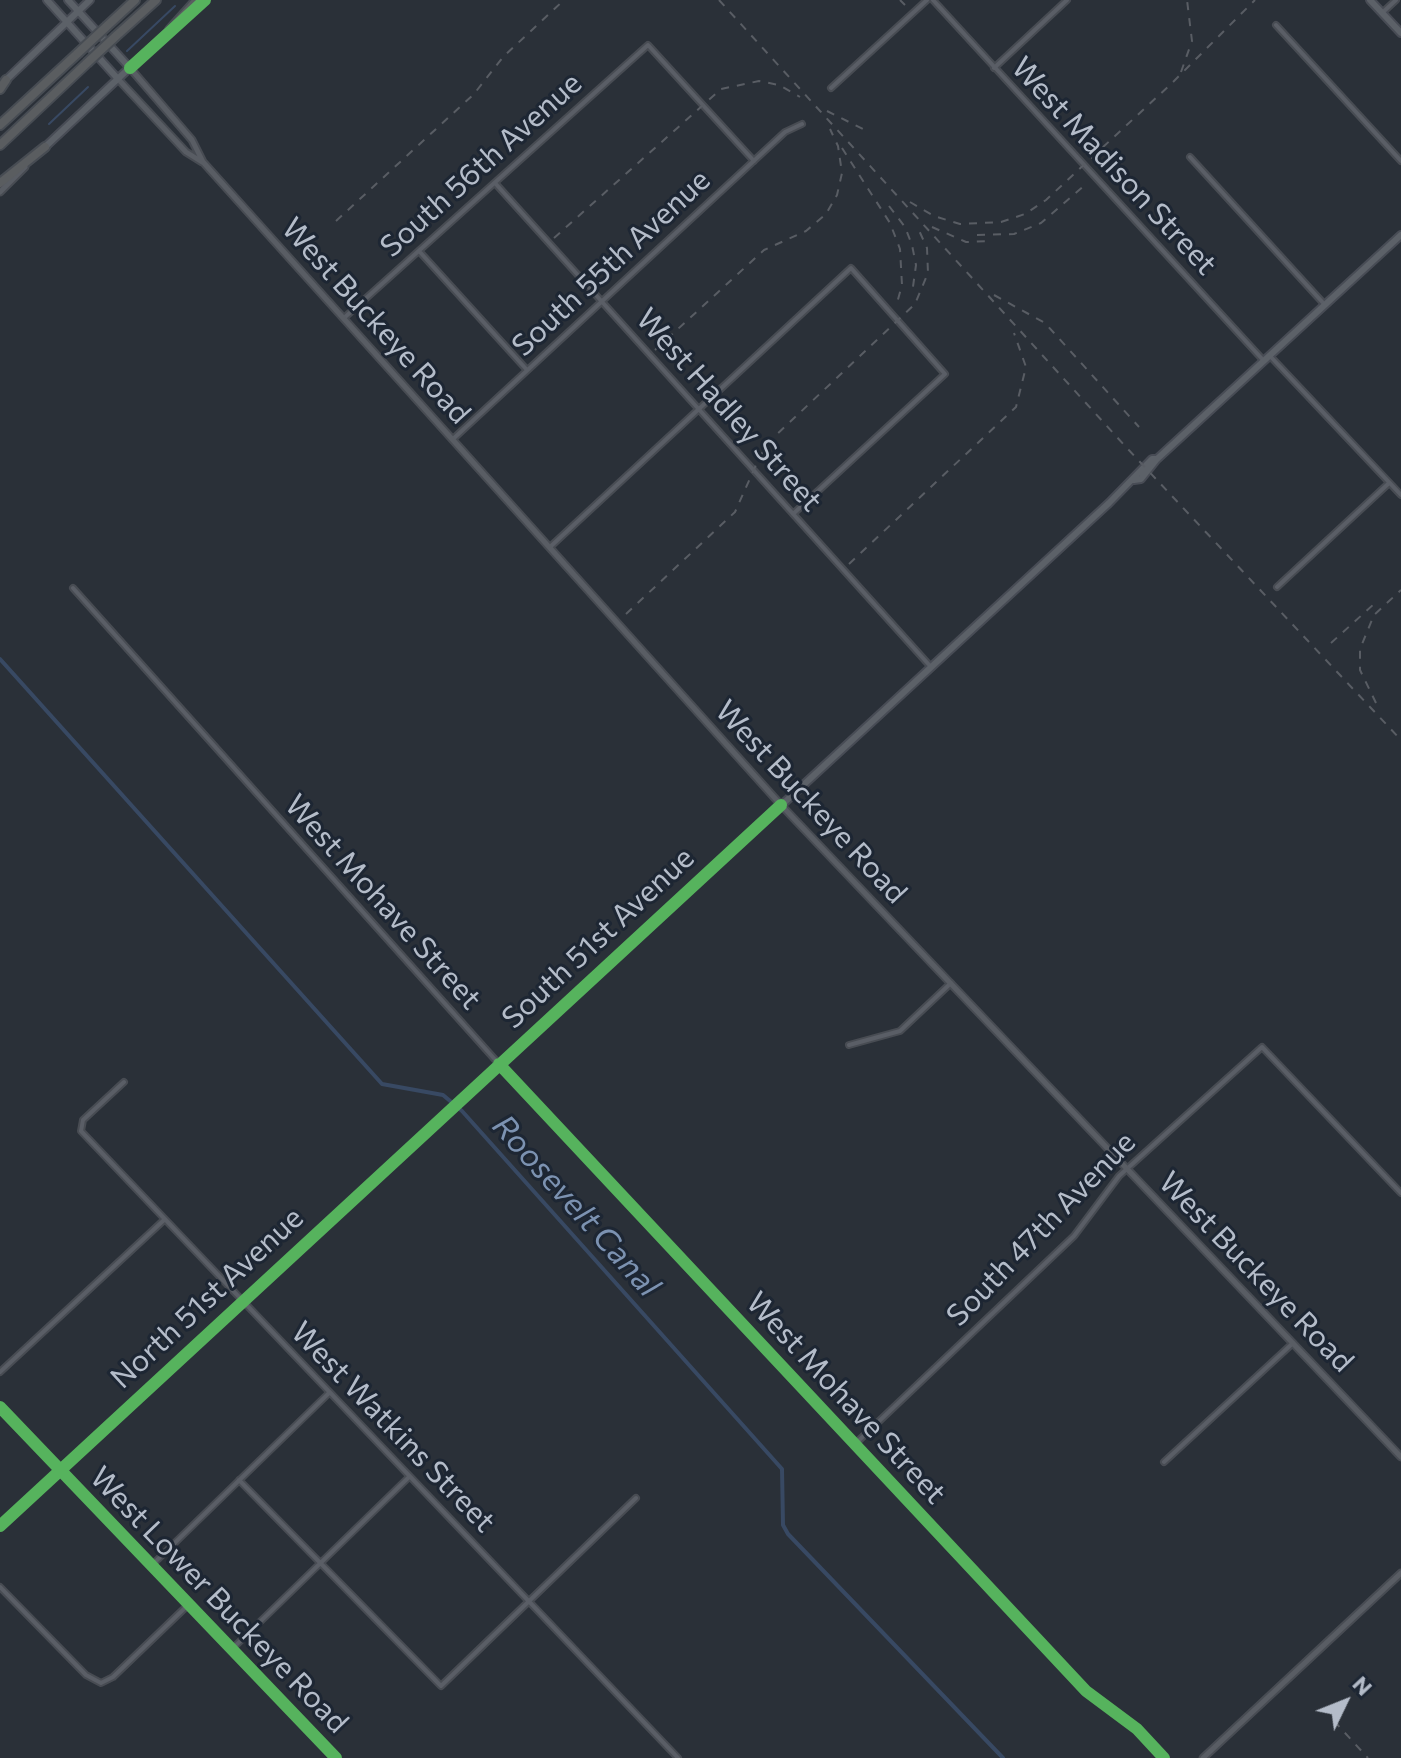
<!DOCTYPE html>
<html>
<head>
<meta charset="utf-8">
<style>
	body { margin:0 }
	#map { position:relative; width:1401px; height:1758px; overflow:hidden; background:#2a3038; font-family:Commissioner,sans-serif }
	canvas { display:block }
	.north { position:absolute; left:1305px; top:1662px; width:80px; height:80px; -webkit-text-stroke:6px #1d2633; paint-order:stroke; rotate:47deg; font-size:22px; font-weight:700; line-height:32px; text-align:center; color:#b4bcc9 }
	.north::after { content:''; display:block; margin:auto; width:28px; height:36px; background:#b4bcc9; clip-path:polygon(50% 0,100% 100%,50% 72%,0 100%) }
</style>
</head>
<body>
<div id="map">
<canvas width="1401" height="1758"></canvas>
<div class="north">N</div>
</div>
<script>
const g = document.querySelector('canvas').getContext('2d');
g.lineJoin = 'round';
const poly = rows => new Path2D(rows.map(r => 'M' + r).join(''));
function trace(path, color, width, dash) { g.strokeStyle = color; g.lineWidth = width; g.lineCap = dash ? 'butt' : 'round'; g.setLineDash(dash || []); g.stroke(path); }
function label(font, color, halo, rows, align = 'center') {
  g.font = font + ' Commissioner,sans-serif'; g.lineWidth = 6; g.setLineDash([]); g.textBaseline = 'middle'; g.strokeStyle = halo; g.fillStyle = color; for (const [text, x, y, turn = 0] of rows) {
    g.save(); g.translate(x, y); g.rotate((+turn || 0) * Math.PI / 180); g.textAlign = isNaN(turn) ? turn : align; if (halo) g.strokeText(text, 0, 0); g.fillText(text, 0, 0); g.restore();
  }
}
trace(poly([
	[127,51,175,6],
	[49,124,88,87]
]), '#384963', 2);
trace(poly([
	[0,659,382,1084,443,1095,462,1111,782,1469,783,1525,788,1534,1003,1758]
]), '#384963', 4);
const minor = poly([
	[933,0,1264,361],
	[1382,13,1396,0],
	[1276,25,1401,161],
	[994,68,1067,0],
	[831,88,927,0],
	[1190,157,1325,305],
	[495,183,931,667],
	[419,251,527,370],
	[344,318,648,45,754,161],
	[1270,356,1401,495],
	[453,439,785,132,802,124],
	[550,547,851,268,945,374,793,514],
	[1277,587,1388,484],
	[73,588,499,1064],
	[849,1045,900,1031,951,983],
	[124,1082,83,1120,81,1131,678,1758],
	[0,1372,164,1220],
	[854,1445,1074,1236,1119,1176,1262,1047,1401,1193],
	[1164,1462,1293,1343],
	[239,1480,441,1686,636,1498],
	[152,1565,329,1393],
	[0,1587,86,1675,101,1683,113,1677,188,1605],
	[231,1650,409,1477]
]);
const tertiary = poly([
	[499,1064,1086,1691,1137,1729,1164,1758]
]);
const secondary = poly([
	[189,14,205,0],
	[130,68,192,140,203,162,781,805,1401,1457],
	[118,79,186,152,202,162],
	[0,192,25,167],
	[0,1407,336,1758],
	[1203,1758,1401,1573]
]);
const primary = poly([
	[47,0,118,79],
	[68,0,130,68],
	[1370,0,1401,33],
	[6,80,90,0],
	[45,147,170,30],
	[1134,480,1141,479,1157,459,1401,235],
	[0,1526,1109,503,1152,459,1157,459]
]);
const motorway = poly([
	[107,26,135,0],
	[170,30,197,0],
	[116,36,156,0],
	[0,89,6,80],
	[0,125,78,53],
	[0,145,87,63],
	[0,183,45,147]
]);
trace(minor, '#484c53', 8);
trace(tertiary, '#484c53', 8);
trace(secondary, '#484c53', 9);
trace(primary, '#484c55', 10);
trace(motorway, '#474c53', 12);
trace(minor, '#5a5e66', 4);
trace(tertiary, '#5a5e66', 4);
trace(secondary, '#595d64', 5);
trace(primary, '#5c6168', 6);
trace(motorway, '#5a5d60', 8);
trace(poly([
	[719,0,1125,446,1401,740],
	[900,0,905,5],
	[1181,72,1192,41,1187,0],
	[827,111,863,129],
	[842,148,890,223,900,249,902,285,897,303],
	[910,202,934,216,960,224,1001,222,1025,214,1046,200,1171,84,1255,0],
	[889,206,905,227,912,245,916,265,912,294],
	[336,221,474,94,503,57,564,0],
	[932,227,966,242,989,241],
	[977,235,1014,234,1041,223,1085,185],
	[554,238,721,89,759,81,779,85,800,97],
	[994,295,1045,323,1139,427],
	[655,350,764,250,806,231,826,214,837,195,842,173,838,146,830,129],
	[849,564,1016,407,1026,367,1014,333],
	[626,614,735,512,760,456,773,438,915,304,928,273,927,248,917,226],
	[1331,643,1374,604],
	[1376,703,1360,670,1360,649,1374,615,1401,590],
	[1334,1721,1368,1758]
]), '#595d64', 2, [8, 8]);
const motorwayBridge = poly([
	[78,53,107,26],
	[87,63,116,36]
]);
trace(motorwayBridge, '#474c53', 12, []);
trace(motorwayBridge, '#5a5d60', 8);
trace(poly([
	[130,68,205,0],
	[499,1064,1086,1691,1137,1729,1164,1758],
	[0,1407,336,1758],
	[0,1526,781,805]
]), '#56b35d', 12);
label('30px', '#b4bcc9', '#1d2633', [
	["South 56th Avenue",481,165,-42],
	["West Madison Street",1114,166,47],
	["South 55th Avenue",611,263,-43],
	["West Buckeye Road",376,321,48],
	["West Hadley Street",729,410,48],
	["West Buckeye Road",811,802,47],
	["West Mohave Street",383,902,48],
	["South 51st Avenue",598,938,-43],
	["South 47th Avenue",1041,1229,-46],
	["West Buckeye Road",1256,1272,46],
	["North 51st Avenue",207,1298,-43],
	["West Mohave Street",846,1398,47],
	["West Watkins Street",393,1427,46],
	["West Lower Buckeye Road",219,1600,46]
]);
label('italic 32px', '#7c92b1', '#1d2633', [
	["Roosevelt Canal",576,1206,48]
]);
</script>
</body>
</html>
